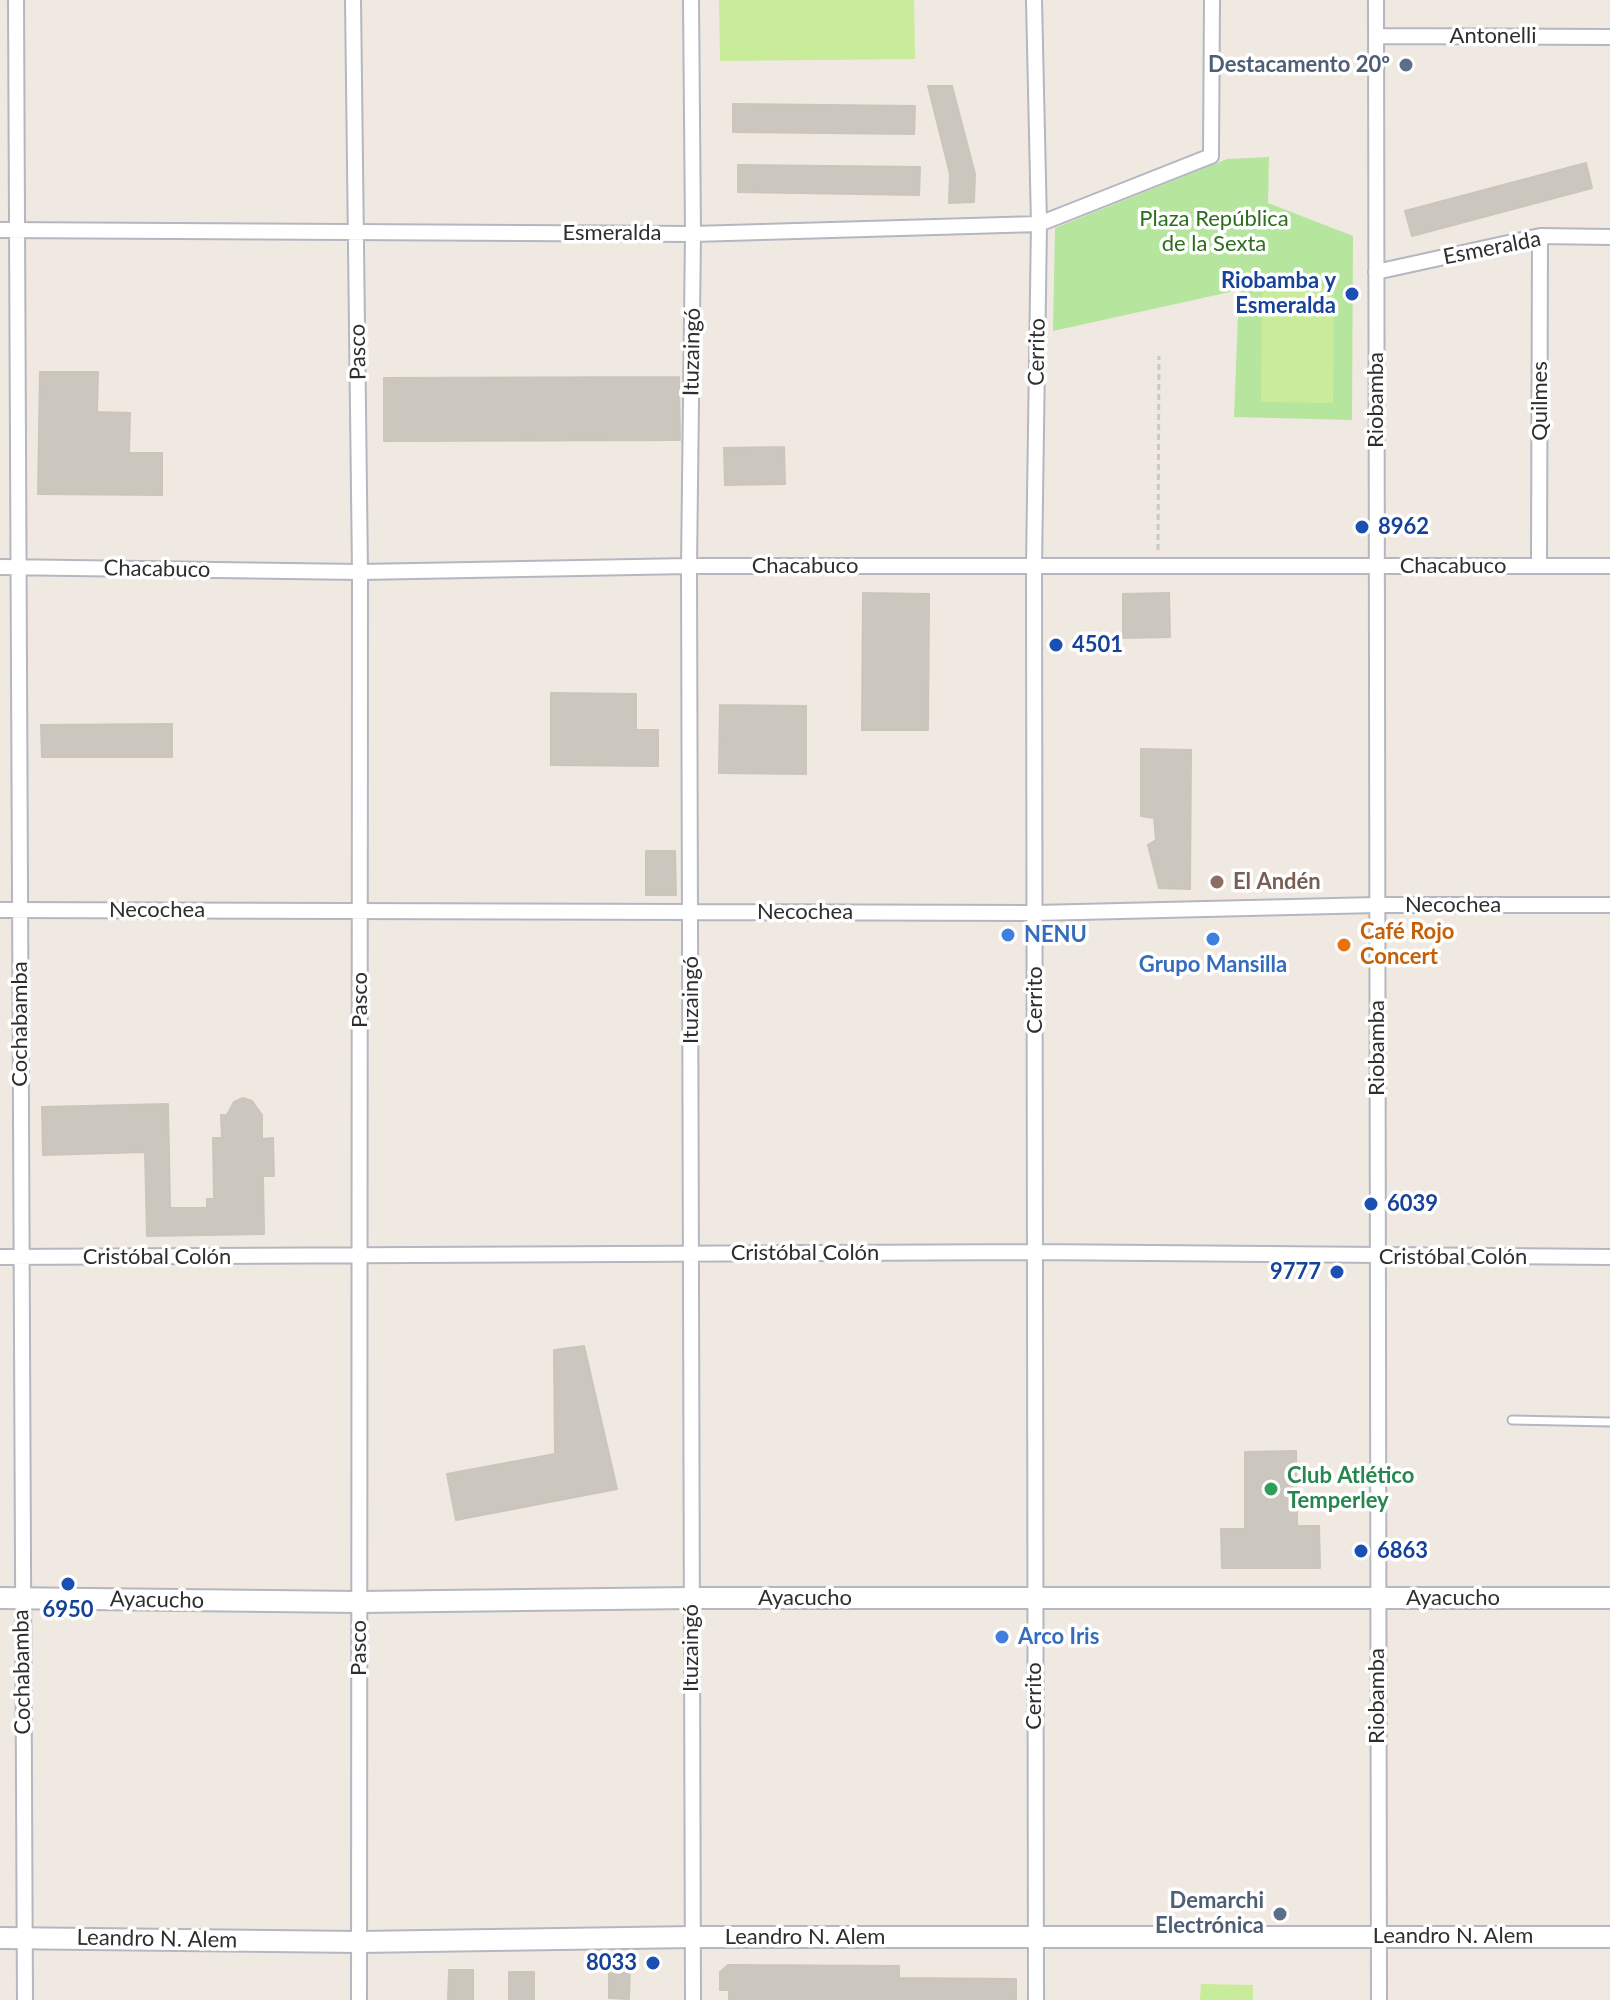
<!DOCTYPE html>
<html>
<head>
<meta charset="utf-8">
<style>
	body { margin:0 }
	canvas { display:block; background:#efe9e1 }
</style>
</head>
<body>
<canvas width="1610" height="2000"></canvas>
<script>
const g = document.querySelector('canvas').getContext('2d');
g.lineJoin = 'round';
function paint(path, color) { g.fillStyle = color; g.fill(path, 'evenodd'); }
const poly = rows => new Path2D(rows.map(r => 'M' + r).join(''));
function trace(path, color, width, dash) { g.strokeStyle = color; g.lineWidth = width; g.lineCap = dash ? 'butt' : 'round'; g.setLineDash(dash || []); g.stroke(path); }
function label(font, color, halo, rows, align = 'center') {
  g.font = font + ' Lato,sans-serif'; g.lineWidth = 7; g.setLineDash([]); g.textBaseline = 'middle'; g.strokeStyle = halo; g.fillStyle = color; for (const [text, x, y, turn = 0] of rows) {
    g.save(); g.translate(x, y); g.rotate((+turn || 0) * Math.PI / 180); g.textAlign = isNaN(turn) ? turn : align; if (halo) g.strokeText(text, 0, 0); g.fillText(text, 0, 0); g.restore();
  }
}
paint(poly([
	[1269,157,1268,203,1353,236,1352,420,1234,417,1239,290,1053,331,1055,228,1227,159]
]), '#b6e59e');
paint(poly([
	[719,0,914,0,915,59,720,61],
	[1262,286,1334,287,1333,403,1261,402],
	[1201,1984,1253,1985,1253,2000,1200,2000]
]), '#c9ec9a');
const building = poly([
	[928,86,952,86,975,174,974,202,949,203,950,174,928,86],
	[733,104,915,106,914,134,733,132,733,104],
	[1586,163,1592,188,1412,236,1405,211,1586,163],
	[738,165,920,167,919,195,738,192,738,165],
	[40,372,98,372,97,412,130,413,129,453,162,453,162,495,38,494,40,372],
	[679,377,680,440,384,441,384,378,679,377],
	[784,447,785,484,725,485,724,448,784,447],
	[863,593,929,594,928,730,862,730,863,593],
	[1169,593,1170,637,1123,638,1123,594,1169,593],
	[551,693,636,694,636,730,658,730,658,766,551,765,551,693],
	[720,705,806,706,806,774,719,773,720,705],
	[172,724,172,757,42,757,41,725,172,724],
	[1141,749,1191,750,1190,889,1159,888,1148,845,1156,840,1154,818,1141,816,1141,749],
	[646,851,675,851,676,895,646,895,646,851],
	[243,1098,252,1101,262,1115,262,1139,273,1138,274,1176,263,1176,264,1234,147,1236,145,1152,43,1155,42,1107,168,1104,170,1208,207,1208,207,1199,214,1199,213,1138,222,1138,221,1115,227,1115,234,1102,243,1098],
	[584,1346,617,1489,456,1520,447,1474,555,1454,554,1350,584,1346],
	[1296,1451,1297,1526,1319,1526,1320,1568,1222,1568,1221,1529,1245,1529,1245,1452,1296,1451],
	[728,1965,899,1966,899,1978,1016,1979,1016,2000,729,2000,729,1990,720,1990,720,1972,728,1965],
	[609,1966,630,1966,629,1999,609,1998,609,1966],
	[449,1970,473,1970,473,2000,448,2000,449,1970],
	[509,1972,534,1972,534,2000,509,2000,509,1972]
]);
paint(building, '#cbc7bf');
trace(building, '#cbc5ba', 2);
const lane = poly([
	[1512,1420,1610,1422]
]);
const street = poly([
	[16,0,25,2000],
	[353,0,360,572,359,2000],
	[691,0,693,234,689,566,693,2000],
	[1034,0,1039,224,1034,566,1036,2000],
	[1376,0,1379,2000],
	[1376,36,1610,37],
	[0,230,693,234,1039,224,1211,156,1212,0],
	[1376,272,1540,236,1610,237],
	[1539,566,1540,236],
	[0,567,360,572,689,566,1610,566],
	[0,910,1035,913,1377,905,1610,905],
	[0,1257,1036,1252,1610,1257]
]);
const secondary = poly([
	[0,1598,359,1602,690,1598,1610,1598],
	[0,1938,359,1942,693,1937,1610,1937]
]);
trace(lane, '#b4b7c1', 11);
trace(street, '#b4b7c1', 18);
trace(secondary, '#b4b7c1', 24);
trace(poly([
	[1158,550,1159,356]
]), '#c9c9c9', 3, [6, 4]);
trace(lane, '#fff', 7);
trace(street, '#fff', 14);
trace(secondary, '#fff', 20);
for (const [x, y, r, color] of [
	[1406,65,8,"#5c6f8a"],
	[1352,294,8,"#1a4fb4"],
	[1362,527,8,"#1a4fb4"],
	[1056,645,8,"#1a4fb4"],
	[1217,882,8,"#8d6e63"],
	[1008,935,8,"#3f7fe0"],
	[1213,939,8,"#3f7fe0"],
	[1344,945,8,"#e8710a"],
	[1371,1204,8,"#1a4fb4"],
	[1337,1272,8,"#1a4fb4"],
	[1271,1489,8,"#2e9e5b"],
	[1361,1551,8,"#1a4fb4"],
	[68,1584,8,"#1a4fb4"],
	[1002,1637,8,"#3f7fe0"],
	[1280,1914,8,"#5c6f8a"],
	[653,1963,8,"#1a4fb4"]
]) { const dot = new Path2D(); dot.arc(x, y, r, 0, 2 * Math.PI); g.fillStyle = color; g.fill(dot); trace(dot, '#fff', 3); }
label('22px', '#2e2e2e', '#fff', [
	["Antonelli",1493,36],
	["Esmeralda",612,233],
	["Esmeralda",1492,248,-11],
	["Pasco",358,352,-91],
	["Ituzaingó",692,352,-89],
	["Cerrito",1037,352,-89],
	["Riobamba",1376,400,-90],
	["Quilmes",1540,401,-90],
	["Chacabuco",805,566],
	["Chacabuco",1453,566],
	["Chacabuco",157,569,1],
	["Necochea",1453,905],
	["Necochea",157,910],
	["Necochea",805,912],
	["Pasco",360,1000,-90],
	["Ituzaingó",691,1000,-90],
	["Cerrito",1035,1000,-90],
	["Cochabamba",20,1024,-90],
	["Riobamba",1377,1048,-90],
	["Cristóbal Colón",805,1253],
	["Cristóbal Colón",157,1257],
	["Cristóbal Colón",1453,1257],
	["Ayacucho",805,1598],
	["Ayacucho",1453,1598],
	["Ayacucho",157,1600,1],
	["Pasco",359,1648,-90],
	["Ituzaingó",691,1648,-90],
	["Cochabamba",22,1672,-91],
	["Cerrito",1034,1696,-90],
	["Riobamba",1377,1696,-90],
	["Leandro N. Alem",1453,1936],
	["Leandro N. Alem",805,1937],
	["Leandro N. Alem",157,1939,1]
]);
label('bold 22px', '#4e5e75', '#fff', [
	["Destacamento 20º",1390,65],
	["Demarchi",1264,1901],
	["Electrónica",1264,1926]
], 'right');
label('22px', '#2c6e1b', '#fff', [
	["Plaza República",1214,219],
	["de la Sexta",1214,244]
]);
label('bold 22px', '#164399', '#fff', [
	["Riobamba y",1336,281,"right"],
	["Esmeralda",1336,306,"right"],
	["8962",1378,527],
	["4501",1072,645],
	["6039",1387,1204],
	["9777",1321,1272,"right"],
	["6863",1377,1551],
	["6950",68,1610,"center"],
	["8033",637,1963,"right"]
], 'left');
label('bold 22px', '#785e54', '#fff', [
	["El Andén",1233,882]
], 'left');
label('bold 22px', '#c56008', '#fff', [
	["Café Rojo",1360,932],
	["Concert",1360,957]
], 'left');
label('bold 22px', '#366cbe', '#fff', [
	["NENU",1024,935],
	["Grupo Mansilla",1213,965,"center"],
	["Arco Iris",1018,1637]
], 'left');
label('bold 22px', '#27864d', '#fff', [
	["Club Atlético",1287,1476],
	["Temperley",1287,1501]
], 'left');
</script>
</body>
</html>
